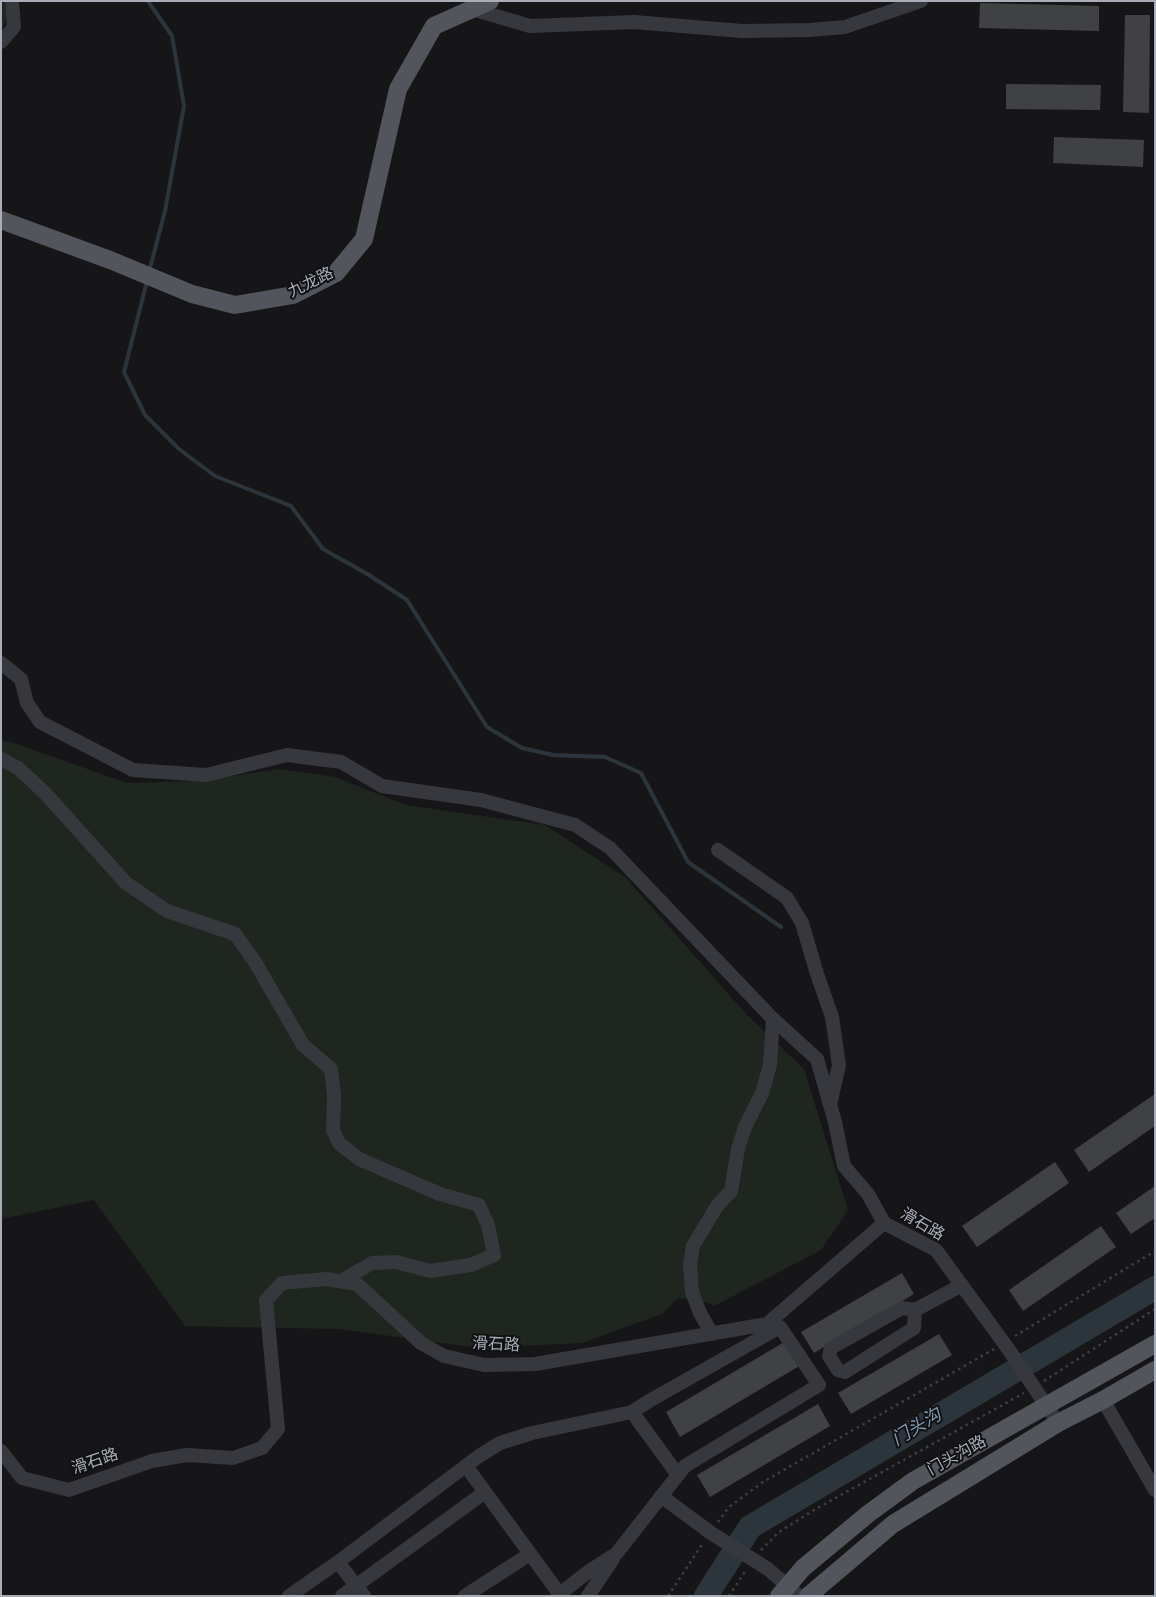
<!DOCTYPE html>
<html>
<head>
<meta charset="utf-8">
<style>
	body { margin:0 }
	#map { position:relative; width:1156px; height:1597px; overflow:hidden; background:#161618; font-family:"DejaVu Sans",sans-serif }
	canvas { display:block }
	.frame { position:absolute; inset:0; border:2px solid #a8adb8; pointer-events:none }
</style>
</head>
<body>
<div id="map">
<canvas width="1156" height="1597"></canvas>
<div class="frame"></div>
</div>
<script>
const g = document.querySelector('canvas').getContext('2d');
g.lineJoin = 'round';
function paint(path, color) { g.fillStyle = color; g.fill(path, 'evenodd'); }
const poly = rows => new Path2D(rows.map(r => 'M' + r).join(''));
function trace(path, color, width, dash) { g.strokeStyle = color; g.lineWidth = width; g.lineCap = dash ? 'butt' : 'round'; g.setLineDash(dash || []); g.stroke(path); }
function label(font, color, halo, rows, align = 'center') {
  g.font = font + ' "DejaVu Sans","Noto Sans SC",sans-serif'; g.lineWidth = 4; g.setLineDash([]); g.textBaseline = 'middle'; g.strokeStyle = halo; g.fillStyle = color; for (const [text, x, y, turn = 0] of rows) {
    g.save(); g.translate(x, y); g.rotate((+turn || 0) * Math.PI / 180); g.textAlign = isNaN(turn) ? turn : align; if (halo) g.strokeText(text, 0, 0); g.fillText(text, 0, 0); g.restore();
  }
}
paint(poly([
	[1,1,4,1,9,14,1,32],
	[1,741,11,742,127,783,197,781,279,769,335,777,406,805,545,825,625,877,748,1016,804,1069,848,1210,821,1250,714,1306,706,1302,678,1298,662,1314,582,1343,480,1348,338,1329,185,1326,94,1200,1,1219]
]), '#1e261f');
trace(poly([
	[148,1,172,36,184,106,165,211,149,272],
	[147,281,124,372,145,415,179,449,215,476,291,506,323,549,369,575,407,600,487,727,522,748,553,755,605,757,641,773,688,862,781,927]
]), '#2c353c', 4);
trace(poly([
	[706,1596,750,1527,1155,1288]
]), '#2c353c', 24);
paint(poly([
	[980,3,1099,6,1099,31,979,28],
	[1125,15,1150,15,1149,113,1123,112],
	[1006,84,1101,85,1100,110,1006,109],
	[1054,137,1144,140,1143,167,1053,163],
	[1155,1094,1155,1126,1089,1172,1074,1150],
	[1055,1162,1069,1183,977,1247,962,1226],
	[1155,1186,1155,1218,1131,1234,1116,1213],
	[1101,1226,1116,1247,1023,1311,1009,1290],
	[902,1273,914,1294,814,1353,801,1332],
	[939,1334,952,1355,851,1414,838,1393],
	[786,1341,801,1365,680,1437,666,1412],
	[818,1404,830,1426,710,1497,697,1475]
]), '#404145');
trace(poly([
	[1015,1336,1155,1251],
	[1044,1381,1155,1309],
	[718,1522,729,1507,763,1482,994,1349],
	[761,1550,779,1532,814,1510,1024,1393],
	[668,1596,703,1543],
	[729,1596,746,1570]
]), '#3d3f44', 2.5, [2.5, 4]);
trace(poly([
	[472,9,530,26,634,22,742,31,810,30,845,27,921,1],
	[1,42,14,27,12,1],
	[1,663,21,679,27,703,40,722,133,770,206,775,287,755,341,762,382,786,481,800,575,825,610,848,773,1019,770,1065,762,1093,745,1127,738,1149,731,1191,717,1206,693,1246,690,1264,692,1292,700,1313,712,1334],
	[1,759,18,768,45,793,126,883,167,911,235,934,255,962,303,1045,331,1069,334,1095,333,1130,339,1143,359,1159,440,1194,479,1205,488,1225,494,1255,471,1265,430,1271,396,1262,372,1263,341,1281],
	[718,850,787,898,802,923,817,974,832,1017,839,1065,830,1105],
	[773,1019,817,1059,835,1122,844,1166,868,1194,884,1223],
	[915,1310,914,1328,845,1372,838,1370,829,1356,831,1348,902,1308,915,1310,962,1285],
	[1103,1400,1155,1490],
	[632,1412,678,1475],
	[1,1451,22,1478,69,1490,152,1461,187,1455,233,1458,262,1448,278,1429,266,1300,282,1283,326,1279,357,1284,421,1343,444,1356,484,1365,535,1364,767,1324,884,1223,936,1250,1009,1350,1058,1423],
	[466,1466,561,1596],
	[661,1496,711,1533,768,1569,799,1596],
	[289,1596,338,1562],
	[342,1596,485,1492],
	[364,1596,338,1562,479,1456,500,1443,532,1433,632,1412,649,1401,780,1327,819,1385,685,1466,616,1554,588,1572,557,1596],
	[465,1596,530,1554],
	[588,1596,613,1559]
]), '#37383d', 14);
trace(poly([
	[1,220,110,260,192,294,235,305,293,295,336,273,364,239,398,89,434,26,490,1],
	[779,1596,803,1568,868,1514,913,1481,1155,1344],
	[808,1596,893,1524,1058,1423,1103,1400,1155,1370]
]), '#53555c', 18);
label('16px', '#a8adb8', '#111113', [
	["九龙路",311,283,-26],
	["滑石路",922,1225,30],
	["滑石路",496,1345,3],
	["门头沟路",957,1456,-29],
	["滑石路",95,1462,-19]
]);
label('italic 18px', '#7f9bb3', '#111113', [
	["门头沟",917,1428,-31]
]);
</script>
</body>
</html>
